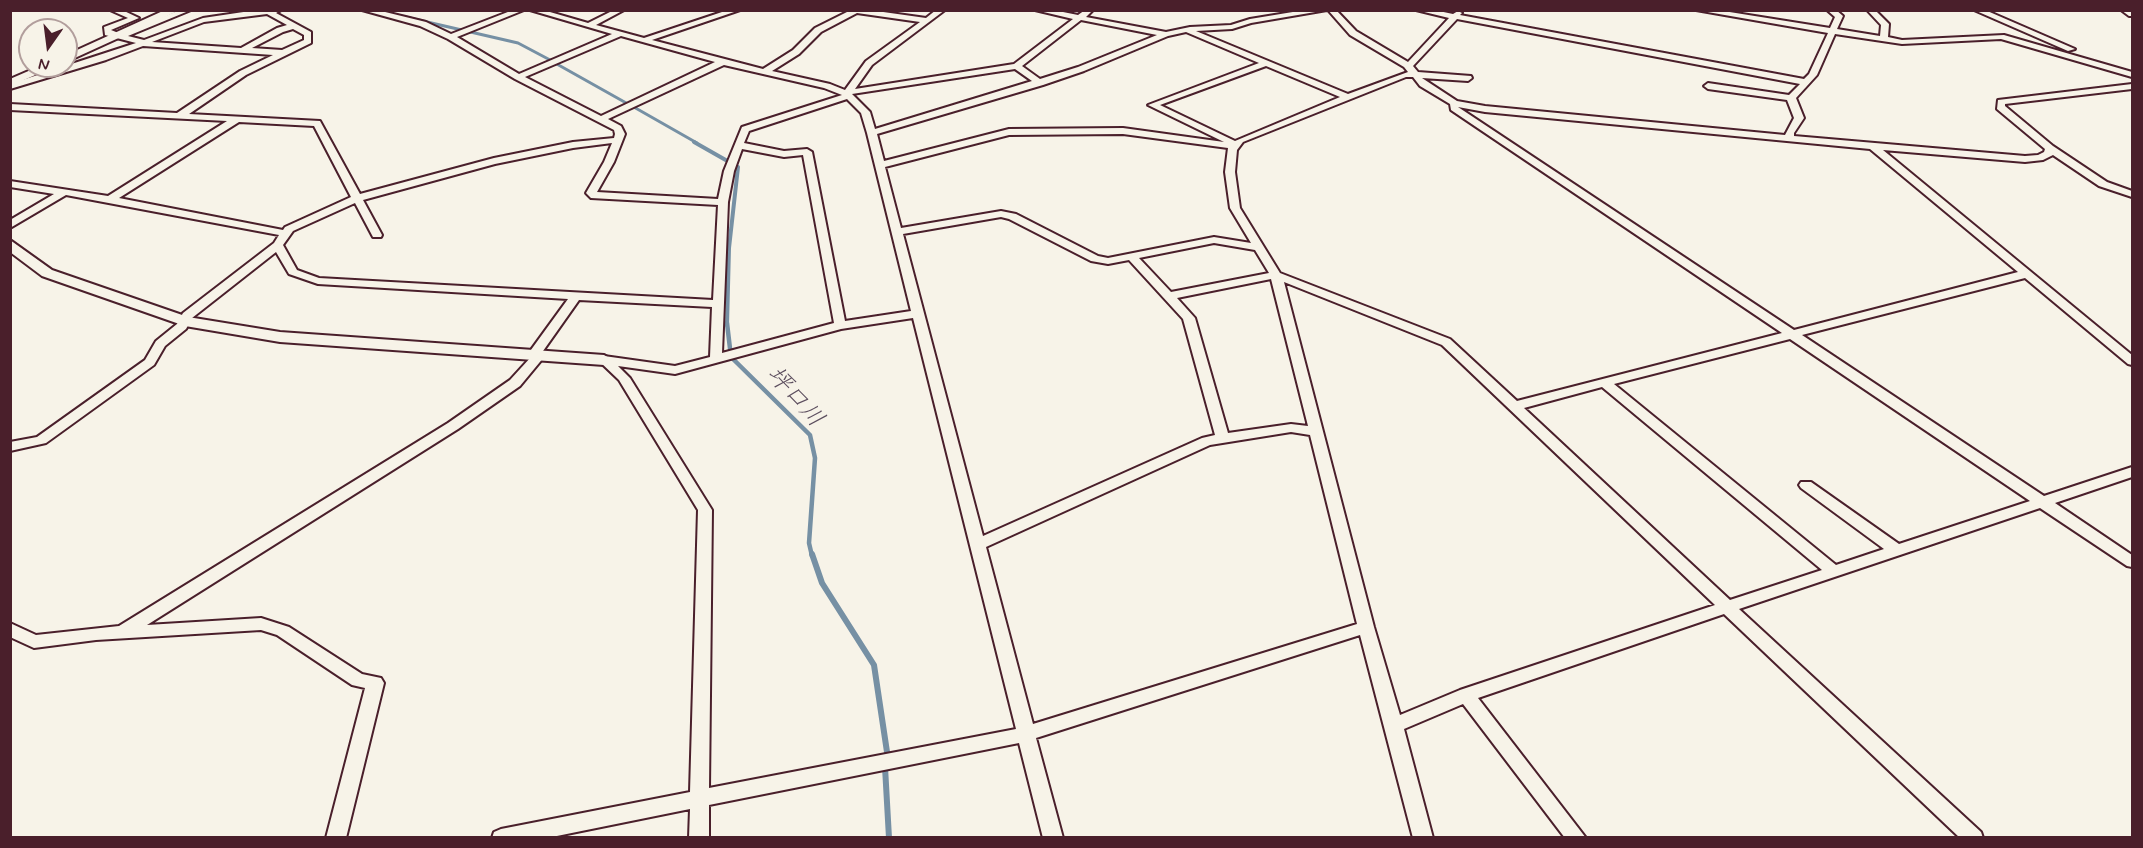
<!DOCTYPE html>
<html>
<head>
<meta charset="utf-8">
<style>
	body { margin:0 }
	#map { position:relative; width:2143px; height:848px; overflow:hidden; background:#f7f3e8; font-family:Mynerve,sans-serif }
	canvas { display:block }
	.frame { position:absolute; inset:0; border:12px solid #4a1f2b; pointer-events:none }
	.north { position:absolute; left:18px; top:18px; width:60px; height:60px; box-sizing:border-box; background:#f7f3e8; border:2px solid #b29e9c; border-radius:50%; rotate:194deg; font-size:16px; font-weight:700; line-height:24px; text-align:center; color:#4a1f2b }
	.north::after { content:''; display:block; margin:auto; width:21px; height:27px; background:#4a1f2b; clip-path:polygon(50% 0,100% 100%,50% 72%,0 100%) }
</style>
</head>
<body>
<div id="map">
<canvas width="2143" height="848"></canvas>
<div class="frame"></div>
<div class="north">N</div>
</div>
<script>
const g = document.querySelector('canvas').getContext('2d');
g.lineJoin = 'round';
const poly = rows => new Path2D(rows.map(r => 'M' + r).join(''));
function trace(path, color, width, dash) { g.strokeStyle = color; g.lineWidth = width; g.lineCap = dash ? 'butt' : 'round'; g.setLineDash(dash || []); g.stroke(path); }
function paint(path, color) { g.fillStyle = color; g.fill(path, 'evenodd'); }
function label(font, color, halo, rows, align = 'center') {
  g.font = font + ' Mynerve,"Klee One",sans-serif'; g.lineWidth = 6; g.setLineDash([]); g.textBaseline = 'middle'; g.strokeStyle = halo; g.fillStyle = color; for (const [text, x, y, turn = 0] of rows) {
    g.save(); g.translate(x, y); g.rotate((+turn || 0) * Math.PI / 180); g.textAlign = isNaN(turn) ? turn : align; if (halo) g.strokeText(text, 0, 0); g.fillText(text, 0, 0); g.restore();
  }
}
trace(poly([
	[397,15,518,43,552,61],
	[555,63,628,104],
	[632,106,697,143]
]), '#7690a4', 3);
trace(poly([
	[694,142,738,167,729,248,727,325]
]), '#7690a4', 4);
trace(poly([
	[727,323,731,357,810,435,815,458,809,543,812,556]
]), '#7690a4', 4.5);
trace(poly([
	[812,554,822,583,874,665,887,752,885,767,889,838]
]), '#7690a4', 6);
const street = poly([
	[110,10,122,10,139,18,111,30,121,34,180,10,191,10,128,36,144,40,203,18,257,10,281,10,276,13,311,32,311,43,246,75,189,114,320,121,360,194,494,158,573,142,614,138,615,134,614,130,515,79,448,39,420,26,362,10,377,10,426,22,451,34,513,10,524,10,457,37,519,74,612,34,530,10,543,10,588,23,614,10,624,10,596,25,644,38,728,10,740,10,652,40,763,69,793,50,815,28,851,10,869,10,926,18,936,10,945,10,872,65,855,89,1014,64,1073,19,1035,10,1053,10,1078,15,1085,10,1093,10,1086,17,1166,32,1190,27,1231,25,1250,19,1305,10,1327,10,1251,23,1232,29,1196,31,1348,94,1408,72,1404,67,1350,35,1328,10,1336,10,1356,31,1408,62,1449,18,1416,10,1434,10,1453,14,1458,11,1462,13,1460,15,1804,79,1809,74,1828,33,1696,10,1717,10,1830,28,1835,17,1827,10,1836,10,1843,16,1837,29,1880,36,1881,25,1867,10,1875,10,1889,24,1888,37,1902,40,2004,35,2132,72,2132,77,2001,39,1902,44,1835,34,1817,75,1796,98,1804,118,1794,133,1794,136,2025,156,2038,155,2044,152,2045,149,1997,109,1998,100,2132,84,2132,89,2005,104,2005,106,2053,146,2107,182,2132,191,2132,197,2099,186,2053,155,2043,160,2025,162,1883,150,2132,355,2132,365,2128,364,2025,278,1802,335,2044,496,2132,467,2132,477,2055,503,2132,555,2132,567,2127,566,2040,508,1739,609,1981,832,1983,838,1960,838,1724,614,1478,698,1586,838,1565,838,1463,704,1404,729,1433,838,1413,838,1360,635,1036,738,1063,838,1043,838,1019,743,709,805,709,838,689,838,690,809,547,838,492,838,494,832,501,829,690,792,698,510,619,380,598,360,604,356,675,366,710,357,712,307,579,300,543,351,546,354,544,357,520,386,458,429,147,625,261,618,289,627,362,674,381,678,384,683,346,838,326,838,365,688,352,685,277,635,261,630,96,640,34,648,10,637,10,623,36,635,119,626,448,423,510,380,531,357,528,354,568,299,318,284,289,274,276,252,192,318,186,329,165,346,154,365,46,443,10,451,10,442,37,437,145,360,156,341,177,324,183,313,274,243,279,235,66,195,10,228,10,220,54,194,10,187,10,181,108,196,227,121,10,110,10,104,177,113,240,71,273,55,143,46,106,60,10,89,10,84,136,43,105,35,104,27,128,18,110,10],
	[857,13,920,22,866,61,845,90,830,84,772,71,799,54,821,32,857,13],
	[267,14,287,25,277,28,241,48,152,42,204,22,267,14],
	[1457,19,1800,84,1789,95,1708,83,1704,86,1708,89,1787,100,1794,118,1785,135,1485,106,1457,101,1422,78,1468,81,1472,78,1471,76,1418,72,1413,66,1457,19],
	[1081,20,1157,35,1078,67,1040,79,1022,66,1081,20],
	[293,29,304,35,304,40,282,50,252,48,283,32,293,29],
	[1186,32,1259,63,1148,105,1224,142,1123,128,1009,129,884,161,877,134,1043,85,1084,71,1168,36,1186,32],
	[621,36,715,62,601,116,525,77,621,36],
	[724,65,824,88,842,95,742,127,724,171,718,199,597,192,614,162,625,134,621,126,608,119,724,65],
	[1266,66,1340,97,1235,141,1160,105,1266,66],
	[1015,69,1032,81,875,129,870,112,852,94,1015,69],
	[1406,77,1413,77,1420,86,1450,104,1451,110,1782,333,1517,401,1450,339,1280,273,1240,208,1235,172,1237,150,1243,142,1406,77],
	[847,99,861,113,867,133,911,311,845,321,812,152,807,149,784,151,744,143,749,131,847,99],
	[1458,107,1485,112,1870,149,2018,272,1794,330,1458,107],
	[239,122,314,126,351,197,285,227,283,230,119,198,239,122],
	[1123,134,1228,148,1225,172,1230,208,1251,243,1214,237,1108,258,1098,256,1016,214,1001,211,901,228,885,167,1009,135,1123,134],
	[612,143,604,162,586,193,591,198,718,205,713,300,319,278,297,270,283,245,293,231,355,203,373,237,381,237,382,235,363,200,495,164,573,148,612,143],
	[742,149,784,157,803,155,834,323,722,353,728,202,734,171,742,149],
	[1001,217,1009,219,1091,261,1108,264,1129,260,1183,319,1215,435,1202,438,983,536,903,234,1001,217],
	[1214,243,1255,250,1269,273,1171,292,1139,258,1214,243],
	[1271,279,1308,426,1291,424,1228,433,1195,318,1177,298,1271,279],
	[1284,282,1442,345,1715,605,1460,690,1400,715,1374,627,1284,282],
	[913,318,1016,729,709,788,712,510,630,378,618,366,675,374,841,329,913,318],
	[1790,339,2030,501,1899,544,1811,482,1801,482,1799,485,1801,488,1884,549,1836,565,1614,384,1790,339],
	[1602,387,1822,570,1730,600,1524,408,1602,387],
	[1291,432,1310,435,1357,624,1033,724,986,547,1210,445,1291,432],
	[1974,10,1985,10,2075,49,2068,51,1974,10],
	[2121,10,2131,10,2132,16,2129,16,2121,10]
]);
const secondary = poly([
	[165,10,180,10,66,62,66,55,165,10],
	[40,66,56,66,10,86,10,79,40,66],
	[10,240,52,270,188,317,280,332,604,355,612,360,604,365,280,342,185,326,42,276,10,252,10,240]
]);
trace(street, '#4a1f2b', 4);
trace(secondary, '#4a1f2b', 4);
paint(street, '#f7f3e8');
paint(secondary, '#f7f3e8');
label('italic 24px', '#5c4e5e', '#f7f3e8', [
	["坪口川",794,398,48]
]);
</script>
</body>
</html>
